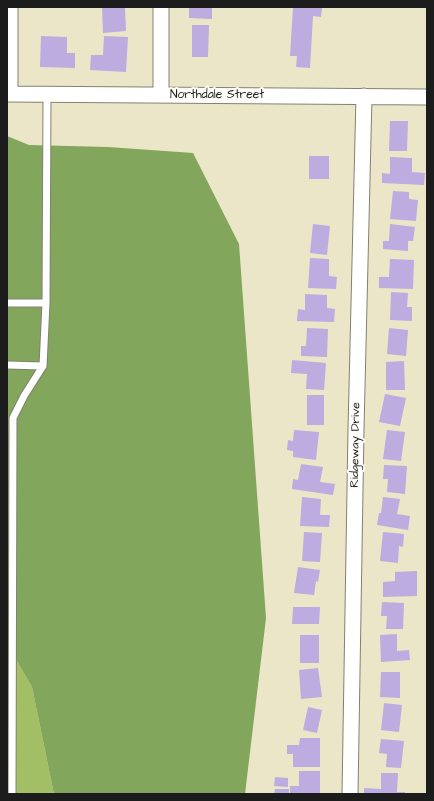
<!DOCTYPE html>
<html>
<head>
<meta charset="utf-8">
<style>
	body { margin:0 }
	#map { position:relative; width:434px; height:801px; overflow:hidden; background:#ebe6c8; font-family:"Architects Daughter",sans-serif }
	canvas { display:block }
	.frame { position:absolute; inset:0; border:8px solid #1c1c1c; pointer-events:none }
</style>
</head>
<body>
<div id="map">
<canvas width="434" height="801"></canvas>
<div class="frame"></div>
</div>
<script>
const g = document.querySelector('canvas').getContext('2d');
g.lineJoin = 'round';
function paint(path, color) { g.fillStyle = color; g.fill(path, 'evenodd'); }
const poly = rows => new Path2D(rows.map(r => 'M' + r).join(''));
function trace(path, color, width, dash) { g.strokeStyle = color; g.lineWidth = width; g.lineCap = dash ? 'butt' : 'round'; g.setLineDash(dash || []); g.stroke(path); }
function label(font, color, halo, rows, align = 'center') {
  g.font = font + ' "Architects Daughter",sans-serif'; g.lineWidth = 4; g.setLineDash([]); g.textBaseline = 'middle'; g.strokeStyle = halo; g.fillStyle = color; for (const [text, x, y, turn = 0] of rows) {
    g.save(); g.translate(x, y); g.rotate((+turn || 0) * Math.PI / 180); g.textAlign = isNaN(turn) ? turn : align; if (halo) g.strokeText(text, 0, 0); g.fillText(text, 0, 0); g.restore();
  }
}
paint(poly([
	[7,644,32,687,54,794,7,794]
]), '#a3bf66');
paint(poly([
	[7,136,29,145,108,147,193,153,239,244,266,618,245,794,54,794,32,687,7,644]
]), '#82a65b');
paint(poly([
	[102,7,125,7,126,31,103,33],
	[189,7,212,7,212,19,189,18],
	[293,7,322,7,321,17,313,16,310,68,296,67,297,56,290,56],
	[192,25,209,25,208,57,192,57],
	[41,36,67,37,67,53,75,53,75,68,40,67],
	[104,36,128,37,126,72,90,70,91,55,103,55],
	[390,121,408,121,407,151,389,151],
	[309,156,329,156,329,179,309,179],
	[390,157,412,158,412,172,425,173,424,185,382,183,382,173,390,174],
	[393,191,409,192,409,199,418,200,416,221,390,219],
	[313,224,330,226,327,255,310,253],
	[390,224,415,227,413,241,408,241,408,251,383,249,383,241,389,241],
	[310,258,329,259,329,276,337,277,336,289,308,288],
	[390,259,414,260,413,289,379,288,379,277,389,277],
	[391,292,408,293,407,307,412,307,412,321,390,320],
	[305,294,327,295,327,308,335,309,334,322,297,321,298,309,305,310],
	[307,328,328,329,327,357,301,356,301,346,306,346],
	[389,328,408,330,406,356,387,354],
	[292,360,326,363,324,390,306,389,307,374,291,373],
	[404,361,405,390,386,390,386,362],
	[385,394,406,398,400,426,379,422],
	[307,395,324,395,324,425,307,425],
	[294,430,319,432,316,460,293,457,293,451,287,450,288,440,293,441],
	[387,430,405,432,401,461,383,459],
	[301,464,323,467,320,482,335,484,333,495,292,489,293,479,298,480],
	[384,465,407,466,405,494,387,492,388,479,383,479],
	[302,497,321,499,320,515,330,515,329,527,300,526],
	[383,497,400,499,397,514,410,516,408,530,377,525,379,513,381,513],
	[304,532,322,533,320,562,302,561],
	[383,532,404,534,403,547,399,546,398,563,380,561],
	[298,567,320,570,318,582,316,581,314,595,294,593],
	[417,571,417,596,383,597,383,582,395,581,395,572],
	[382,602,404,603,403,629,386,629,387,616,381,616],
	[293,607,320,607,319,624,292,624],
	[397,634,397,651,409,650,410,660,381,662,380,635],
	[300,635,319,635,319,663,300,663],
	[318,668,322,697,301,699,299,670],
	[381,672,400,672,400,698,380,697],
	[384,703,402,705,399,732,381,730],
	[308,707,322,710,317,733,303,730],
	[300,738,320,738,320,767,293,767,293,754,287,754,287,745,299,745],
	[381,739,404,741,401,768,386,767,387,754,379,753],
	[299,771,320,771,320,794,290,794,290,786,299,786],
	[381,773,398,773,397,792,405,792,405,794,364,794,364,788,381,789],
	[275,777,288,778,288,787,274,786],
	[275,789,289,789,289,794,274,794]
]), '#bcacdf');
const service = poly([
	[7,303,46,303,47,94],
	[7,365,43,366],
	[12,794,13,418,24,396,43,366,46,303]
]);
const minor = poly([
	[7,94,427,97],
	[10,94,10,7],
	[161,95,161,7],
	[350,794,356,429,364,96]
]);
trace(service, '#848172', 9);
trace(minor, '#848172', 17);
trace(service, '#fff', 7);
trace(minor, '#fff', 15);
label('12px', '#1c1c1c', '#fdfcf7', [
	["Northdale Street",217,95],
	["Ridgeway Drive",356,445,-89]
]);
</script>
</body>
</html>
